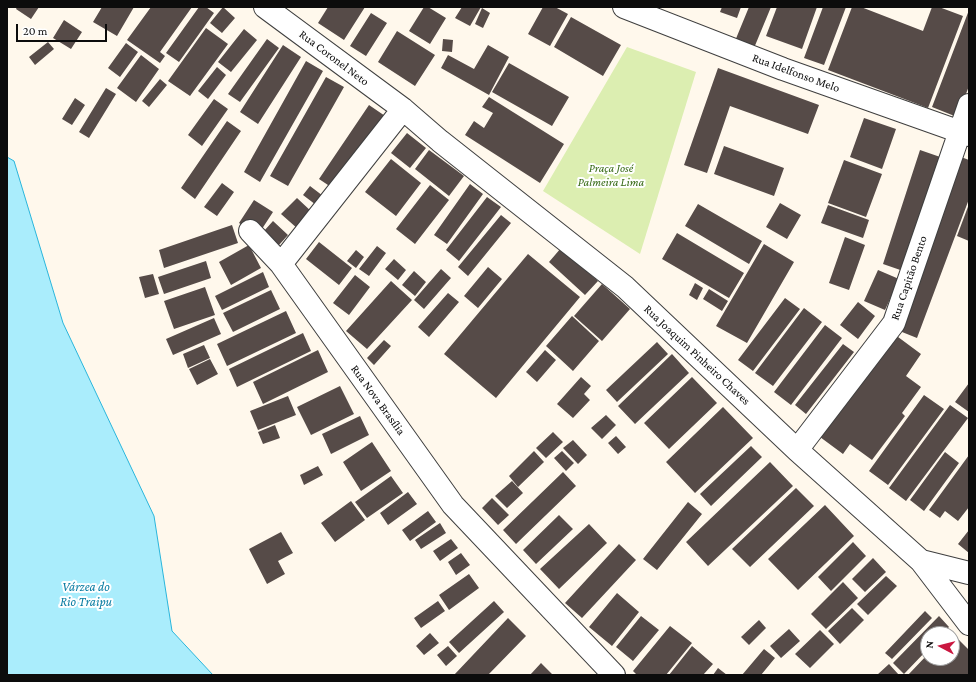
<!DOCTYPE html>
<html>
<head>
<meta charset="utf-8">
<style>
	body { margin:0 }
	#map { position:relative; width:976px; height:682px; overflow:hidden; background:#fff8ec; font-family:"Crimson Pro",serif }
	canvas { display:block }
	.frame { position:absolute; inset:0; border:8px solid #0c0c0c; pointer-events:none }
	.north { position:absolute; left:920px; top:626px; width:40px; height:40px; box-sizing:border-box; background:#fff; border:1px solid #9e9e9e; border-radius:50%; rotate:277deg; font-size:11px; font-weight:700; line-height:16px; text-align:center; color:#0c0c0c }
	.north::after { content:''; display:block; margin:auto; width:14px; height:18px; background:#ca1740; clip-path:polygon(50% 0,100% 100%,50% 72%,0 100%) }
	.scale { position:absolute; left:16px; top:24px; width:91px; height:18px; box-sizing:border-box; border:2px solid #0c0c0c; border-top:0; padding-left:5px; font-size:12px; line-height:14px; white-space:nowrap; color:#0c0c0c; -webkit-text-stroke:3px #fff; paint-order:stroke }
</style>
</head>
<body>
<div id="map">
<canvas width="976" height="682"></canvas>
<div class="frame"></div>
<div class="north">N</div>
<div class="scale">20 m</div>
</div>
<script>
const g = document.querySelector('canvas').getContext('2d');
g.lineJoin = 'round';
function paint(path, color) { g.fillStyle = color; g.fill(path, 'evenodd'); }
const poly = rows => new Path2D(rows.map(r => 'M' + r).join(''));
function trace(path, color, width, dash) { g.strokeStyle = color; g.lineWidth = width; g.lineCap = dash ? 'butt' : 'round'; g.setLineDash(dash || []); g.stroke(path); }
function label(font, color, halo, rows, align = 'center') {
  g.font = font + ' "Crimson Pro",serif'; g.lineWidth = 4; g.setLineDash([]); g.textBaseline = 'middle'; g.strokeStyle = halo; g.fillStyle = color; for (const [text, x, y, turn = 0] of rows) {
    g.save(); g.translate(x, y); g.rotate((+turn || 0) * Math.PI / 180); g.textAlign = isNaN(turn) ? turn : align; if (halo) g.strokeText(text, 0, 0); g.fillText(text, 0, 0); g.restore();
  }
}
paint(poly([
	[627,47,696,72,640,254,543,191]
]), '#dceeb1');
const water = poly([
	[7,157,14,161,63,323,154,516,172,631,213,675,7,675,7,157]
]);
paint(water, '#aaedfc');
trace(water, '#2ab5db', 1);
paint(poly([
	[17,7,39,7,31,19,16,9],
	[102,7,134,7,117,36,93,22],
	[151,7,192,7,160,52,165,56,160,63,127,40],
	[199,7,206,7,214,13,179,62,166,53],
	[223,7,235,18,222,33,210,23],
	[328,7,365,7,344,40,318,23],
	[424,7,428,7,446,18,430,44,409,31],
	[462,7,481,7,470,26,455,18],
	[543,7,555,7,568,14,550,46,528,34],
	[722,7,741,7,737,18,720,12],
	[749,7,771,7,754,48,735,41],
	[777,7,817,7,802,49,766,36],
	[823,7,846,7,824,65,804,58],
	[852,7,861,7,923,31,932,7,939,7,963,16,928,108,828,70],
	[482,8,490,13,483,28,475,24],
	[969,10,969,86,957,117,932,107],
	[371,13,387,23,366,56,350,46],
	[571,17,621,45,603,76,554,47],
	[64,20,82,32,71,49,53,38],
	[206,28,228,44,190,96,168,81],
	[244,29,257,40,231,72,218,62],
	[397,31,435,55,415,86,378,62],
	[267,39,279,48,240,102,228,94],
	[443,39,453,40,452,52,442,51],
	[48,42,54,49,35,65,29,57],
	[126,43,138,52,120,77,108,68],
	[283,45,301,57,258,124,240,112],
	[488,45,509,57,489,95,441,68,448,55,474,69],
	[141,55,159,69,136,102,117,88],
	[306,61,323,71,260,182,244,172],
	[509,63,569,97,552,126,492,92],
	[217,67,226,75,208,99,198,91],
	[718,68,819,105,808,134,730,106,707,173,684,165],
	[326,77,344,87,288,186,270,176],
	[160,79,167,85,149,107,142,101],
	[106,88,116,94,89,138,79,132],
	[489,97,564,144,540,183,465,135,474,121,484,128,493,113,482,107],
	[75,98,85,105,72,125,62,119],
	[214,99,228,109,202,146,188,135],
	[369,105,388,118,337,191,319,179],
	[864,118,896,129,882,169,850,157],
	[227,121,241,131,195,199,181,188],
	[407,133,426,148,410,168,391,153],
	[724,146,784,168,774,196,714,174],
	[429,150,464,176,449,196,415,169],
	[920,150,946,159,909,273,883,264],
	[961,157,969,160,969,199,917,338,897,330],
	[391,159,421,183,396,216,365,192],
	[844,160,882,174,866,217,828,203],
	[222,183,234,192,217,216,204,207],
	[470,184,483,194,447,244,434,235],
	[430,185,449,200,415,244,396,229],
	[310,186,327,199,320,208,303,195],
	[487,197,501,207,459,261,446,250],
	[297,198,313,213,298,229,281,214],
	[254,200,273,212,258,235,239,223],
	[780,203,801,215,787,239,766,227],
	[698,204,762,241,749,264,685,226],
	[969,204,969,241,957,236],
	[828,205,869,220,863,238,821,223],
	[501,215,511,223,468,276,458,267],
	[273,221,288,235,279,245,264,231],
	[232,225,238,243,164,268,159,250],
	[677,233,744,273,729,298,662,259],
	[845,237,865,245,849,290,829,283],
	[319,242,352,268,339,285,306,259],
	[764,244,794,262,747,343,716,326],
	[249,245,261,268,231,285,219,262],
	[377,246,386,253,369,276,359,269],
	[561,248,598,281,585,295,549,262],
	[356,250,364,257,356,268,347,261],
	[528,254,580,297,496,398,444,354],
	[394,259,406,270,398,280,385,269],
	[206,261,211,278,164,294,158,277],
	[488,267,502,279,478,308,464,296],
	[441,269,451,278,424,309,414,300],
	[878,270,899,279,885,310,864,301],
	[414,271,426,282,415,296,402,285],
	[263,272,269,287,222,310,215,296],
	[153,274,159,294,145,298,139,277],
	[355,275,370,287,349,315,333,303],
	[391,281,412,300,367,349,346,331],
	[695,283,703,288,697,300,689,295],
	[602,284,630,309,602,341,574,316],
	[205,287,215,315,174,329,164,301],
	[709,289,728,301,722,311,703,299],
	[271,290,280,309,233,332,223,313],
	[448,293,459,302,429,337,418,327],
	[785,298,800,309,753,371,738,360],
	[858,302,875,316,858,339,840,325],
	[804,308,822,322,773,386,755,373],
	[286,311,296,333,227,366,217,344],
	[572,316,599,341,573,371,546,346],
	[214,318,221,334,173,355,166,339],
	[825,325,842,338,791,405,774,392],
	[303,333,311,351,237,387,229,369],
	[894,334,921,354,906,376,921,387,902,413,905,416,872,460,850,444,843,454,820,437],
	[384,340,391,346,374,365,367,358],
	[657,342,668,354,617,402,606,390],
	[843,344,854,352,806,414,795,405],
	[204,345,210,358,188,368,183,354],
	[318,350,328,372,263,404,253,382],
	[545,350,556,360,537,382,526,372],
	[672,354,689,373,635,424,618,406],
	[210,359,218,374,197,385,189,369],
	[581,377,591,386,584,394,590,400,573,418,557,404],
	[692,377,717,403,669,449,644,423],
	[969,383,969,412,955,402],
	[340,386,354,414,311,435,297,407],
	[924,395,944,409,888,485,869,471],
	[288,396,296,415,258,430,250,411],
	[950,405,968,418,906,501,889,488],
	[723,407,753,438,695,493,666,462],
	[606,415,616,425,602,439,591,428],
	[360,416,369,435,331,454,322,434],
	[275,425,280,438,263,444,258,432],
	[553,432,563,442,546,458,536,448],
	[616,436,626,447,618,454,608,443],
	[573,440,587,455,578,464,563,448],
	[372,442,391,471,361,491,343,462],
	[751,446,762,457,711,506,700,494],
	[534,451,544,462,518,487,509,476],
	[562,451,574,463,566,471,554,458],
	[945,452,959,463,924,511,910,500],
	[969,455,969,507,958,521,945,511,940,518,929,510],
	[770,462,793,486,708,566,686,542],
	[318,466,323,475,304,485,300,475],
	[563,472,576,486,516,544,503,530],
	[391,476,403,493,367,518,355,502],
	[512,481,523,493,507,508,495,496],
	[796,488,814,506,750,567,732,549],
	[408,492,417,504,388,525,380,513],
	[492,498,509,515,498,525,482,508],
	[351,501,365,520,335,542,321,523],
	[688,502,702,514,657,570,643,559],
	[825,505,854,536,798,590,768,559],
	[428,511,436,522,410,541,402,530],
	[559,515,573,529,536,564,523,550],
	[440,523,446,533,421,549,415,540],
	[589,524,607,543,559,589,540,569],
	[969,530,969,553,958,544],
	[281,532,293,553,278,561,285,574,267,584,249,549],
	[451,539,458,548,440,561,433,551],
	[853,542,866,556,831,591,818,577],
	[619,544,636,560,582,618,565,603],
	[461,553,470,565,456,575,448,562],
	[873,558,886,572,865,592,852,579],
	[469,574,479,588,449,610,439,595],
	[886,576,897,586,868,615,857,604],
	[843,582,858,598,826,629,811,614],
	[617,593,639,612,612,646,589,627],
	[438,601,445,611,421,628,414,618],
	[494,601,504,612,459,653,449,642],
	[852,608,864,620,840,644,828,631],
	[925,611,932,618,892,659,885,653],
	[641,616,659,630,633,661,616,647],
	[939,616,949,627,942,634,928,634,928,649,904,674,893,663],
	[508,618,526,636,488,675,454,675],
	[759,620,766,628,749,645,741,637],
	[670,626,692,643,666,675,637,675,633,671],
	[789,629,800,641,781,658,770,646],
	[820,630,834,644,810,668,795,654],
	[950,631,969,650,969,675,908,675,928,654,928,658,952,658,952,634,948,634],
	[430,633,439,643,424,655,416,646],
	[448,646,457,656,446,666,437,655],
	[692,646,713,664,703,675,669,675],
	[764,649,775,658,761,675,742,675],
	[541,663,553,675,530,675],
	[889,664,899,675,877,675],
	[718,668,727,675,713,675]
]), '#564b48');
const minor = poly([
	[265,7,403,109,440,141,625,287,797,450,921,561,969,624],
	[624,7,783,69,969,135],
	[250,231,281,264,453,505,614,675],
	[281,264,403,109],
	[797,450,894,323,969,105],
	[921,561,969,573]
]);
trace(minor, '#3f3f3f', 24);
trace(minor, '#fff', 22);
label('12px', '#0c0c0c', '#fff', [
	["Rua Coronel Neto",334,58,37],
	["Rua Idelfonso Melo",796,73,20],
	["Rua Capitão Bento",909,278,-71],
	["Rua Joaquim Pinheiro Chaves",697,355,43],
	["Rua Nova Brasília",378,400,54]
]);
label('italic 12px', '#376a16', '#fff', [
	["Praça José",611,168],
	["Palmeira Lima",611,182]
]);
label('italic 13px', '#097ca2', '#fff', [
	["Várzea do",86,587],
	["Rio Traipu",86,602]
]);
</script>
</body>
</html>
